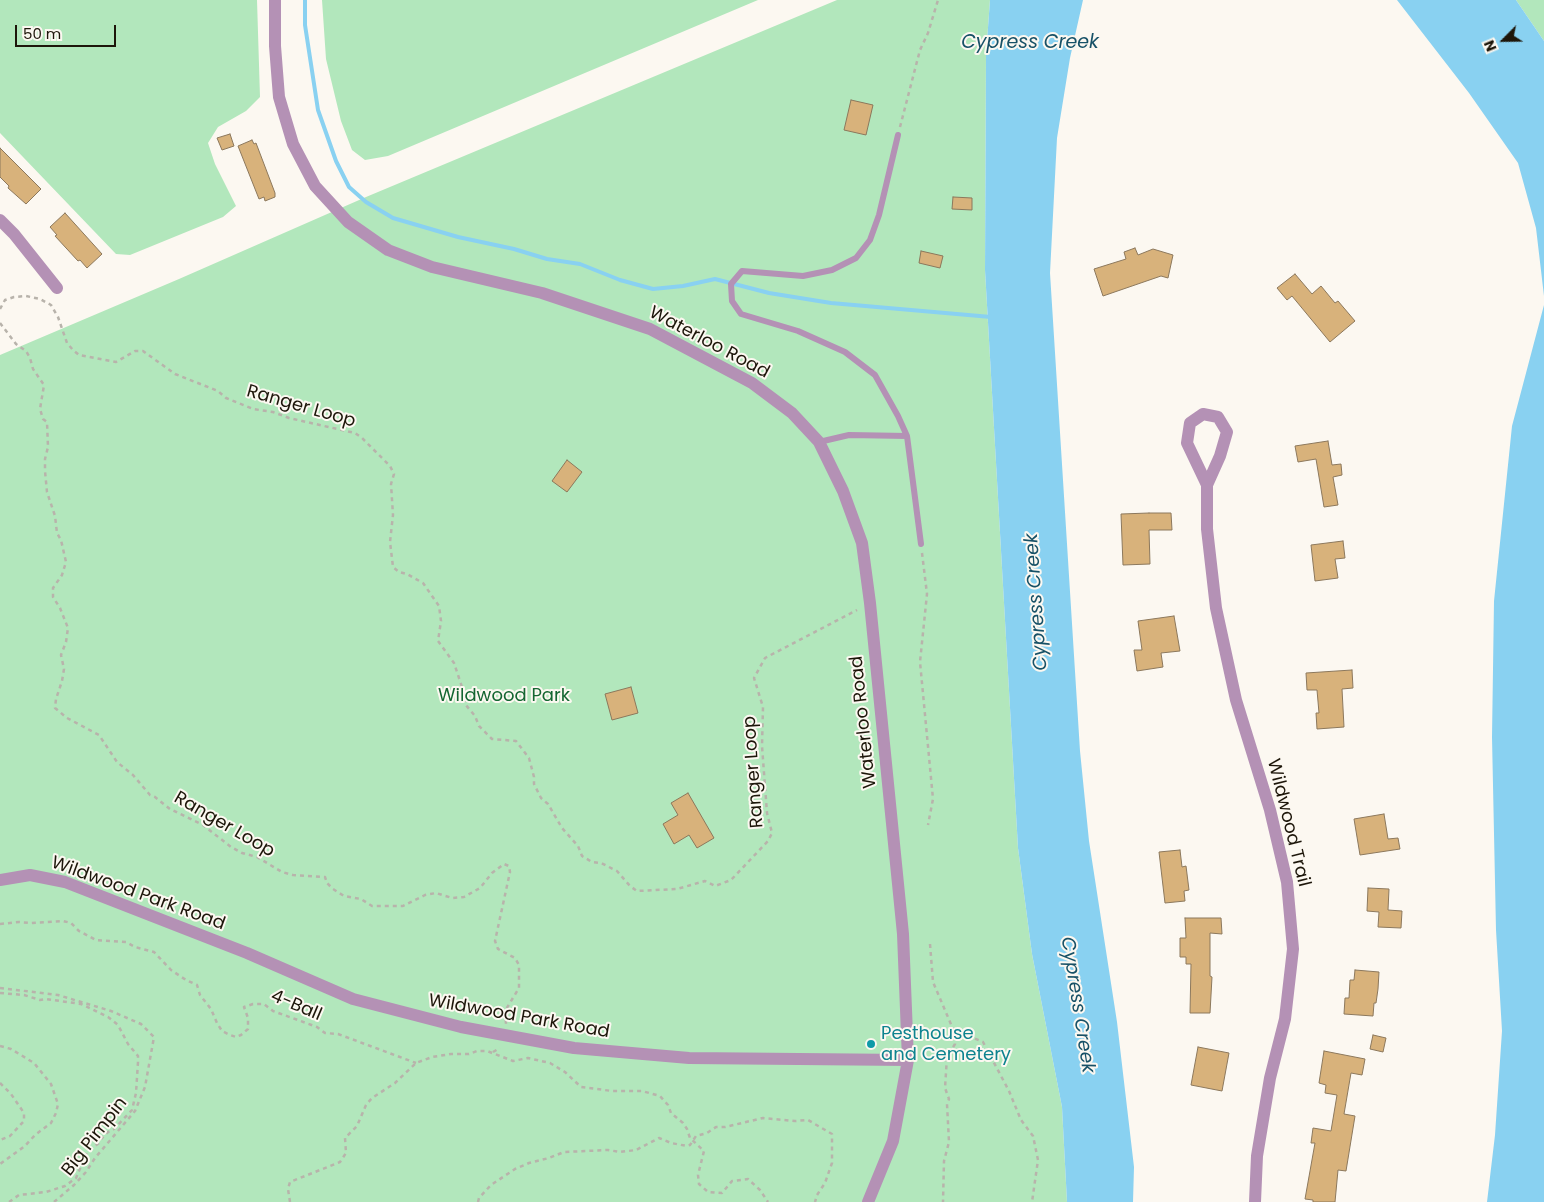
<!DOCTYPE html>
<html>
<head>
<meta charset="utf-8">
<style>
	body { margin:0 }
	#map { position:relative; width:1544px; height:1202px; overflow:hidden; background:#fcf8f1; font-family:Poppins,sans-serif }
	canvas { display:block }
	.north { position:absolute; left:1479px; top:15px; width:50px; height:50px; -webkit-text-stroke:4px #fcf8f1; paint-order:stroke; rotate:247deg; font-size:14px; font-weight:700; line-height:20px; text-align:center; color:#1d160a }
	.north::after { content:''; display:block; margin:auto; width:18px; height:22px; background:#1d160a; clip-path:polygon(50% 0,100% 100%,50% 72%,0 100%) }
	.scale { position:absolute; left:15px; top:25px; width:101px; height:22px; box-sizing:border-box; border:2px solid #1d160a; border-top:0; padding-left:6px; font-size:15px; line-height:18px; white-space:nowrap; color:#1d160a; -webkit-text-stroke:4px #fcf8f1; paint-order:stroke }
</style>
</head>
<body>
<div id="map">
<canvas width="1544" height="1202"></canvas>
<div class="north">N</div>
<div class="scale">50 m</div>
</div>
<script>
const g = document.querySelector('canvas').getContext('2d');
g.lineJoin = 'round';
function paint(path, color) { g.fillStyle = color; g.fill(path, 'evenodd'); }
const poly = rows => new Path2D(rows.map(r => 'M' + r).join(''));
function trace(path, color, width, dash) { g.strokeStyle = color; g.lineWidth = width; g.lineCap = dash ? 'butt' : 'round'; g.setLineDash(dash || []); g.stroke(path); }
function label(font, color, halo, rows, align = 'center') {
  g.font = font + ' Poppins,sans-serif'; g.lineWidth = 4; g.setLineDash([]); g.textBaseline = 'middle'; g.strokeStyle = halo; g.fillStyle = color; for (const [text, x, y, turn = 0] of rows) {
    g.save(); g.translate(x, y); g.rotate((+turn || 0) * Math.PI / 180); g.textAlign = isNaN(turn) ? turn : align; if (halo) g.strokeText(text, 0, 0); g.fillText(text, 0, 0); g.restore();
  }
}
paint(poly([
	[0,0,257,0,260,97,246,111,218,127,208,143,215,164,236,206,223,217,130,255,116,254,0,133],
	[322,0,758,0,388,156,365,160,352,150,341,121,326,59],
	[837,0,990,0,986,55,985,270,1018,848,1032,954,1062,1107,1067,1202,0,1202,0,355,179,279,366,197],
	[1516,0,1544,0,1544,41]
]), '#b2e7bc');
paint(poly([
	[990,0,1083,0,1070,58,1057,138,1050,273,1080,751,1089,841,1117,1022,1134,1167,1133,1202,1067,1202,1062,1107,1032,954,1018,848,985,270,986,55],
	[1397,0,1516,0,1544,41,1544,296,1536,228,1518,163,1469,93],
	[1544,305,1544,1202,1487,1202,1495,1135,1502,1031,1496,930,1492,737,1494,601,1512,426]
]), '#89d1f1');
trace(poly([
	[305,0,305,25,318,110,336,161,349,187,366,202,393,218,458,237,514,249,547,259,580,264,620,280,653,289,683,286,715,279,769,293,831,303,991,317]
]), '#89d1f1', 4);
const building = poly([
	[851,100,873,105,866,135,844,130,851,100],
	[230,134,234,146,222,150,217,138,230,134],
	[252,140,254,144,256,143,275,193,275,197,265,201,264,197,259,199,238,146,252,140],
	[0,148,41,189,26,204,8,188,9,186,0,177,0,148],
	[953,197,972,198,972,210,952,209,953,197],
	[65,213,102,254,87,268,80,260,78,261,55,236,57,235,50,227,65,213],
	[1135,248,1138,255,1153,249,1173,255,1168,278,1161,276,1103,296,1094,269,1126,259,1124,252,1135,248],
	[921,251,943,256,940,268,919,263,921,251],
	[1295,274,1312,294,1321,286,1335,303,1338,301,1355,321,1330,342,1292,296,1287,300,1277,288,1295,274],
	[1328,441,1332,465,1341,464,1342,475,1333,477,1338,505,1324,507,1316,459,1298,462,1295,446,1328,441],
	[567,460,582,472,567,492,552,481,567,460],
	[1149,513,1171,513,1172,530,1149,530,1150,564,1123,565,1121,514,1149,513],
	[1343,541,1345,558,1335,559,1338,578,1315,581,1311,545,1343,541],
	[1174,616,1180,651,1161,653,1163,667,1137,671,1134,650,1142,650,1138,621,1174,616],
	[1352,670,1353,688,1342,689,1344,727,1317,729,1316,713,1319,713,1317,690,1307,690,1306,673,1352,670],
	[631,687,638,713,612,720,605,694,631,687],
	[688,793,714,838,697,848,689,835,674,844,663,824,678,815,671,803,688,793],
	[1384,814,1388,839,1398,838,1400,849,1360,855,1354,819,1384,814],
	[1180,850,1182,867,1186,866,1189,890,1184,891,1185,901,1165,903,1159,852,1180,850],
	[1368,888,1389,889,1388,910,1402,911,1401,928,1378,927,1379,912,1367,911,1368,888],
	[1185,918,1221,918,1222,934,1210,933,1210,976,1212,977,1210,1013,1190,1013,1191,964,1186,964,1186,957,1180,957,1180,938,1186,938,1185,918],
	[1355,970,1379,972,1378,989,1376,1003,1374,1003,1373,1016,1344,1014,1345,998,1349,998,1350,980,1354,980,1355,970],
	[1373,1035,1386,1038,1383,1052,1370,1049,1373,1035],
	[1198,1047,1229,1053,1222,1091,1191,1085,1198,1047],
	[1324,1051,1365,1059,1362,1075,1351,1073,1344,1114,1355,1116,1346,1171,1338,1170,1335,1202,1313,1202,1313,1200,1305,1199,1315,1143,1311,1143,1313,1128,1331,1131,1337,1095,1325,1093,1326,1085,1319,1083,1324,1051]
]);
paint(building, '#d8b27b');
trace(building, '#8c785c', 1);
trace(poly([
	[900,127,920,50,928,33,938,0],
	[0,309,5,300,14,297,26,296,40,299,51,305,58,317,67,343,73,350,79,355,116,362,135,351,143,351,175,374,218,391,226,398,253,409,273,412,289,418,355,433,362,438,390,466,394,474,391,484,393,515,390,542,393,567,399,572,407,574,423,583,439,606,441,621,438,641,454,663,465,696,465,704,475,716,479,726,492,739,516,741,529,758,534,777,534,784,541,798,548,804,562,828,578,846,582,856,592,862,601,863,617,871,630,886,637,891,677,889,705,881,715,886,731,880,768,841,772,833,767,813,762,746,763,707,754,678,765,658,857,610],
	[0,323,16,344,26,351,30,358,33,369,44,385,40,409,43,419,47,422,48,447,45,459,45,471,47,492,55,516,57,533,61,540,66,562,62,575,53,588,53,597,60,608,68,628,66,642,61,655,64,669,62,681,56,699,55,708,67,718,99,735,117,762,133,775,150,795,155,797,170,809,203,825,231,847,242,853,257,857,282,872,293,875,325,877,327,883,333,889,344,896,361,899,372,906,403,906,425,895,436,893,452,898,464,897,480,888,492,873,504,864,509,866,510,872,495,941,498,949,515,958,519,965,519,988,505,1011,506,1024],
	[922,553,927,594,920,662,933,799,928,825],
	[0,924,19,922,30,923,63,921,71,923,79,931,96,940,126,942,135,947,154,952,171,970,186,980,197,985,200,995,211,1009,217,1023,222,1031,230,1035,236,1037,241,1035,248,1029,248,1018,244,1007,253,1004,264,1004,273,1011,317,1027,325,1033,338,1034,416,1063],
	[930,944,933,982,953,1029,955,1044,947,1057,945,1088,949,1099,947,1104,949,1142,944,1161,943,1202],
	[0,988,58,995,111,1011,141,1024,154,1037,145,1087,135,1111,95,1158,86,1172,74,1185,54,1202],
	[0,993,24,995,40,1000,46,999,81,1004,108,1017,118,1025,128,1044,138,1056,138,1062,136,1093,132,1110,114,1129,108,1132,101,1139,99,1143,87,1152,76,1178,65,1186,46,1192,19,1195,9,1202],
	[953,1029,983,1042,1009,1091,1021,1120,1033,1136,1038,1160,1032,1202],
	[0,1046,11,1049,34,1063,51,1084,58,1104,56,1113,51,1123,35,1135,25,1146,0,1164],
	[493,1052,500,1048],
	[0,1083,11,1094,24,1113,24,1121,10,1136,0,1140],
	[290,1202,288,1189,290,1182,340,1162,346,1153,345,1138,357,1126,366,1105,372,1098,395,1083,416,1063,432,1057,451,1054,469,1054,477,1051,487,1051,513,1061,528,1058,550,1063,565,1072,581,1087,612,1091,642,1091,660,1096,668,1105,671,1113,683,1123,687,1129,690,1138,704,1151,698,1175,699,1184,708,1192,722,1193,732,1181,748,1179,760,1190,768,1202],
	[478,1202,479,1198,491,1185,515,1169,529,1163,549,1158,564,1152,608,1150,620,1152,636,1150,659,1138,671,1143,687,1146,690,1145,696,1136,707,1133,716,1127,725,1127,763,1118,795,1121,808,1120,832,1134,832,1163,825,1183,817,1195,815,1202]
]), '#b8b3ab', 2.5, [4, 4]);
trace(poly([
	[907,436,921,544],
	[819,442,849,435,907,436,898,416,875,375,845,352,798,331,741,314,732,301,731,284,742,271,803,276,832,270,856,258,870,240,879,215,898,135]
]), '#b491b5', 6);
trace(poly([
	[0,220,14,234,57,288],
	[1203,414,1218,417,1227,432,1220,456,1207,485,1187,443,1190,423,1203,414],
	[1207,485,1207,529,1216,608,1236,700,1270,810,1287,882,1293,949,1285,1019,1270,1078,1257,1156,1255,1202]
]), '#b491b5', 12);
trace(poly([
	[275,0,275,46,279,97,293,144,315,186,348,222,388,250,432,267,542,293,650,329,752,383,792,413,819,442,843,491,862,543,870,603,903,934,908,1060,893,1141,868,1202],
	[0,880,30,875,65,882,247,953,353,999,461,1027,574,1048,689,1058,908,1060]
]), '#b491b5', 12);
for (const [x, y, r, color] of [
	[871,1044,5,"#0f9aa8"]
]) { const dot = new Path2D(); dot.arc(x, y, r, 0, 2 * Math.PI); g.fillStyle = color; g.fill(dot); trace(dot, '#fcf8f1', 2); }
label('18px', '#1d160a', '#fcf8f1', [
	["Waterloo Road",709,343,28],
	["Ranger Loop",301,407,16],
	["Waterloo Road",864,722,-96],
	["Ranger Loop",754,772,-94],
	["Wildwood Trail",1288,823,76],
	["Ranger Loop",224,825,30],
	["Wildwood Park Road",138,894,20],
	["4-Ball",296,1006,23],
	["Wildwood Park Road",519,1017,10],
	["Big Pimpin",95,1137,-52]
]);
label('18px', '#146631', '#fcf8f1', [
	["Wildwood Park",504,696]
]);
label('18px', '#0d838f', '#fcf8f1', [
	["Pesthouse",881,1034],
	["and Cemetery",881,1055]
], 'left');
label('italic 19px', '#175167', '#fcf8f1', [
	["Cypress Creek",1030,43],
	["Cypress Creek",1037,602,-94],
	["Cypress Creek",1077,1005,81]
]);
</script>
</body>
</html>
